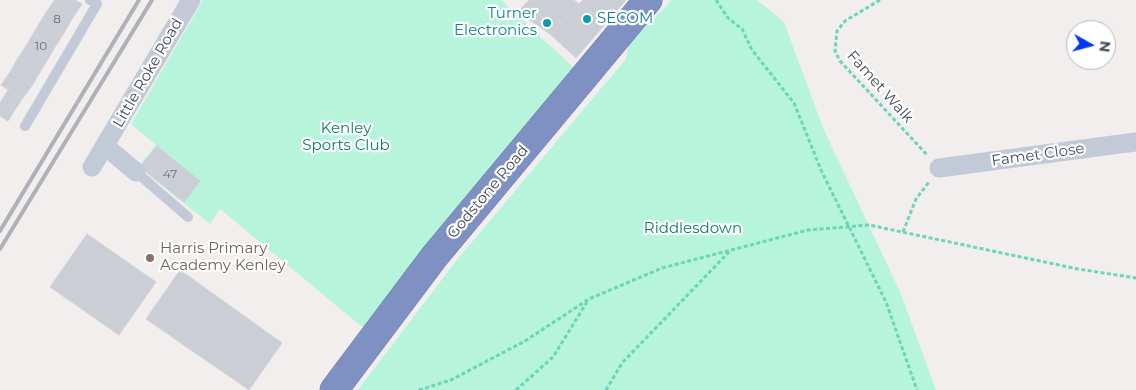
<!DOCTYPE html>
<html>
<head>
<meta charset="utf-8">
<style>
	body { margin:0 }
	#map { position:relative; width:1136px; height:390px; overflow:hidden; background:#f1eeed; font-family:Montserrat,sans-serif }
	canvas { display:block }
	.north { position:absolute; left:1066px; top:20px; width:50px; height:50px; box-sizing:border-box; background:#fff; border:1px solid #b4b7be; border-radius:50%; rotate:97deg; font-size:14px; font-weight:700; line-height:20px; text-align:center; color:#444c5d }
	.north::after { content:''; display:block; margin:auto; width:18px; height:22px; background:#0437f4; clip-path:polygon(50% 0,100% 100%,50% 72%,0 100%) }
</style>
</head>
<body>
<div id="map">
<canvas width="1136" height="390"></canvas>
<div class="north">N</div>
</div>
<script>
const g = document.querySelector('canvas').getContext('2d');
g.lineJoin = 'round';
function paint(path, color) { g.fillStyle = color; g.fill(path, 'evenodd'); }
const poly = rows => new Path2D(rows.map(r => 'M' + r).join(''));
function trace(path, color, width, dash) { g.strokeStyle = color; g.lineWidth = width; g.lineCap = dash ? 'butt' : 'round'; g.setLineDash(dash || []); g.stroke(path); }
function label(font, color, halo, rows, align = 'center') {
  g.font = font + ' Montserrat,sans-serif'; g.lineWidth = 4.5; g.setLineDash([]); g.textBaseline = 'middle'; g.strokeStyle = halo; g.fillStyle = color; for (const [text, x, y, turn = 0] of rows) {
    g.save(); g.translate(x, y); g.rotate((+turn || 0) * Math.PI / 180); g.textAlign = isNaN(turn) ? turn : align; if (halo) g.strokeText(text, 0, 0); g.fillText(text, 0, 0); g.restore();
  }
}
paint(poly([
	[203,0,501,0,574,68,367,331,220,209,210,224,138,167,156,145,131,124],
	[672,0,757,0,784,22,823,128,900,292,936,390,358,390,456,261,626,59,629,43]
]), '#b6f4dc');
const building = poly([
	[55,0,75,0,82,4,72,19,51,5,55,0],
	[529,0,574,0,579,4,550,34,518,12,529,0],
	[583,0,626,0,576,58,550,34,583,0],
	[51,5,72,19,64,33,42,19,51,5],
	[42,19,64,33,55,47,33,34,42,19],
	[33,34,55,47,48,59,26,46,33,34],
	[26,46,48,59,40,72,18,58,26,46],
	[18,58,40,72,32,86,10,72,18,58],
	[10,72,32,86,22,99,1,85,10,72],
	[8,90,22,99,8,121,0,116,0,103,8,90],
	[157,146,200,181,184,202,140,167,157,146],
	[87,234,156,282,119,335,50,287,87,234],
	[180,270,282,343,249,390,146,319,180,270]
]);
paint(building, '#ccced6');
trace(building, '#d1d2da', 1);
const highway = poly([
	[334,390,434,257,648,0]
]);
trace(highway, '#6b7caf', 29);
trace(poly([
	[716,0,728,18,742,29,752,50,794,103,821,170,886,302,917,390],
	[880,0,845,21,837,31,835,51,840,61,928,156],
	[903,232,916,199,929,182],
	[419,390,451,380,525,341,589,299,662,268,808,230,869,225,1078,269,1136,278],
	[516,390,553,357,587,302],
	[606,390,622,363,729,252]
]), '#6ad6b9', 3, [4, 2.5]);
trace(poly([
	[25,126,97,4,90,0],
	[136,172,188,217]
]), '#c2c9d7', 10);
trace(poly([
	[105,146,136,172],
	[92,167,191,0],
	[939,168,1136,142]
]), '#c2c9d7', 19);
trace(highway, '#7f91c3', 28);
trace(poly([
	[0,231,139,0],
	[0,249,152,0]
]), '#afb1b9', 4);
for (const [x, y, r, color] of [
	[587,19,5,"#0f9aa8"],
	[547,23,5,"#0f9aa8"],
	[150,258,5,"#8d6e63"]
]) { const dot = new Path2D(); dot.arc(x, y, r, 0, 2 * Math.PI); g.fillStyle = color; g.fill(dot); trace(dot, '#fff', 2); }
label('12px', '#666c7b', null, [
	["8",57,19],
	["10",41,46],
	["47",170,174]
]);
label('15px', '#0d838f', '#fff', [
	["Turner",537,14],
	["Electronics",537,31],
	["SECOM",597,19,"left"]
], 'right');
label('15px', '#444c5d', '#fff', [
	["Little Roke Road",148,73,-60],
	["Famet Walk",880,87,48],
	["Famet Close",1038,155,-8],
	["Godstone Road",488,192,-50]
]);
label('15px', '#0c8161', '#fff', [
	["Kenley",346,129],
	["Sports Club",346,146],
	["Riddlesdown",693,229]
]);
label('15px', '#785e54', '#fff', [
	["Harris Primary",160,249],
	["Academy Kenley",160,266]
], 'left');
</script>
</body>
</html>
